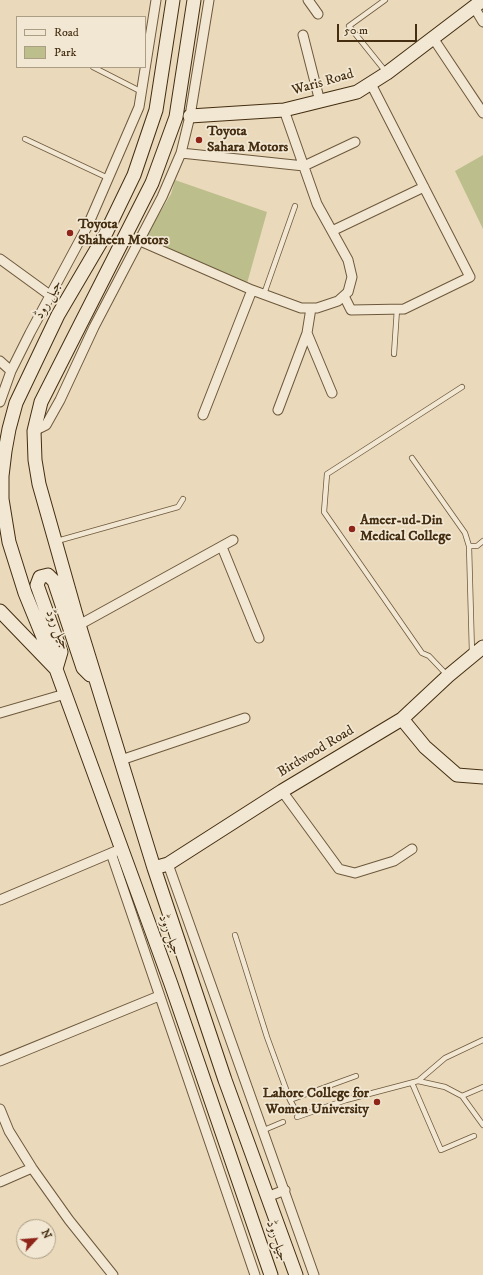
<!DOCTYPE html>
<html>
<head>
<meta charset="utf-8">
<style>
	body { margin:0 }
	#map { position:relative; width:483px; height:1275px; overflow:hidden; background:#eadabb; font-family:"IM FELL DW Pica",serif }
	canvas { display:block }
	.legend { position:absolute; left:16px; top:16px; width:130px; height:52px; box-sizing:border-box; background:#f1e7d3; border:1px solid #ac9d85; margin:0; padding:5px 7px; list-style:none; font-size:12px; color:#442d10 }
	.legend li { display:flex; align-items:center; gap:8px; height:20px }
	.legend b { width:20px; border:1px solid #ac9d85 }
	.north { position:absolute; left:16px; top:1219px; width:40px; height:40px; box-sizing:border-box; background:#f1e7d3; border:1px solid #ac9d85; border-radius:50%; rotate:64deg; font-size:11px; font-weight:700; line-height:16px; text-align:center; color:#442d10 }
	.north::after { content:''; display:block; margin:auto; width:14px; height:18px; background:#8f2418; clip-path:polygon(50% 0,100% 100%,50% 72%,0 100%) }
	.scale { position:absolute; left:337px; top:24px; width:80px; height:18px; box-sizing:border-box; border:2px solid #442d10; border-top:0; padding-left:5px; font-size:12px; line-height:14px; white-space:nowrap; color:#442d10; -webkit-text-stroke:3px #f1e7d3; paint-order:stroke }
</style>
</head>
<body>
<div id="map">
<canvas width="483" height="1275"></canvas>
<ul class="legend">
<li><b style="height:5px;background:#f1e7d3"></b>Road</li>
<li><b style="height:11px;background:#bcbe8c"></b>Park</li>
</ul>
<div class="north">N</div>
<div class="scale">50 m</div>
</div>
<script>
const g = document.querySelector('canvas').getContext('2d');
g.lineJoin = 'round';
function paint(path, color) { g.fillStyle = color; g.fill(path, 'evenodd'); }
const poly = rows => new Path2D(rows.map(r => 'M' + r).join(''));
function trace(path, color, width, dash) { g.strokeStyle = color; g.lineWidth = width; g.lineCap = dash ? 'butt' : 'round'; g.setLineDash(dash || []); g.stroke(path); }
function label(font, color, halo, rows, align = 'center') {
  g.font = font + ' "IM FELL DW Pica",Amiri,serif'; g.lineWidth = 3.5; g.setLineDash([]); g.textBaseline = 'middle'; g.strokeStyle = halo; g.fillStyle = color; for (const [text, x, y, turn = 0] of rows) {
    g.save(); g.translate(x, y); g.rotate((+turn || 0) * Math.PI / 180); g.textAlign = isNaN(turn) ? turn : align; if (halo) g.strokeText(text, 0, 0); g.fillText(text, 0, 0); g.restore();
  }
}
paint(poly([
	[483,155,483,229,455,171],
	[175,180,267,212,246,287,143,241,171,194]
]), '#bcbe8c');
const lane = poly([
	[385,0,349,26,386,72],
	[93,67,142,92],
	[25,139,108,178],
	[264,294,295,206],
	[394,354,397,309],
	[412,458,465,533,469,546,472,653],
	[57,541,178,507,183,499],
	[469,546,477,546,483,541],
	[447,675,429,656,422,653,324,512,327,474,462,387],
	[235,935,267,1037,290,1100,299,1116],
	[418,1081,445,1087,462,1096,483,1125],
	[412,1083,441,1150,474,1136],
	[462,1096,483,1087],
	[290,1100,356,1076],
	[297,1117,346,1100,418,1081,445,1058,483,1040],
	[264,1130,283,1122]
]);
const street = poly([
	[308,0,318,14],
	[474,7,483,22],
	[303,35,320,102],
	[433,38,483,113],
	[181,153,304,166,355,142],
	[332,231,424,187],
	[140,241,252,290,301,308,317,308,338,301,348,292,352,277,348,260,317,204,284,110],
	[0,259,51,296],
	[344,296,351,310,404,309,470,277,371,84],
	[311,308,307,333,332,393],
	[0,361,11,371],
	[0,402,11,371,30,333,88,225,139,107,156,0],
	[278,410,307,333],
	[203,415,252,290],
	[34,431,46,425,60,400,94,327,162,197,181,153,190,116,209,0],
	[222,547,259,638],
	[79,625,233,540],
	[0,713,65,694],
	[121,760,245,718],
	[282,791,339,869,355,873,394,861,412,849],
	[111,853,255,1275],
	[168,864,314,1275],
	[0,900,116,851],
	[0,1061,159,996],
	[0,1109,9,1131,32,1168,69,1220,113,1275],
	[0,1182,32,1168],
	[267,1197,285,1190]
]);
const secondary = poly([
	[173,0,156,110,134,175,105,235,58,315,16,403,9,429,5,451,2,476,2,499,9,542,25,593,56,669,171,984,271,1275],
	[194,0,176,117,152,183,41,402,34,431,35,460,39,484,76,615,154,868,225,1080,296,1275],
	[190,116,284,110,357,92,387,73,483,0],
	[0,611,56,669,61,652,37,585,40,577,48,575,54,581,83,668,90,675],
	[402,719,425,747,457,775,483,777],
	[154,868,168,864,282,791,402,719,448,676,483,647]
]);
trace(lane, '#6e583b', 6);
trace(street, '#6e583b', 11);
trace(secondary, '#442d10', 15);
trace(lane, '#f1e7d3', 4.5);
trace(street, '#f1e7d3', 9);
trace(secondary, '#f1e7d3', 13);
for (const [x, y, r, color] of [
	[199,140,4,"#8f2418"],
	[70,233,4,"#8f2418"],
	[352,529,4,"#8f2418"],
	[377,1102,4,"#8f2418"]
]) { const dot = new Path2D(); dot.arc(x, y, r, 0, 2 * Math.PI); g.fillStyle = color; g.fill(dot); trace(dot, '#f1e7d3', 1.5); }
label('14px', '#442d10', '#f1e7d3', [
	["Waris Road",323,83,-16],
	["جیل روڈ",49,300,-61],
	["جیل روڈ",57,630,67],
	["Birdwood Road",316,752,-31],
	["جیل روڈ",169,935,70],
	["جیل روڈ",276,1241,72]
]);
label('bold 14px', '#442d10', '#f1e7d3', [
	["Toyota",207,132],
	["Sahara Motors",207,148],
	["Toyota",78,225],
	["Shaheen Motors",78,241],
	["Ameer-ud-Din",360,521],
	["Medical College",360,537],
	["Lahore College for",369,1094,"right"],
	["Women University",369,1110,"right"]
], 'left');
</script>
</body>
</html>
